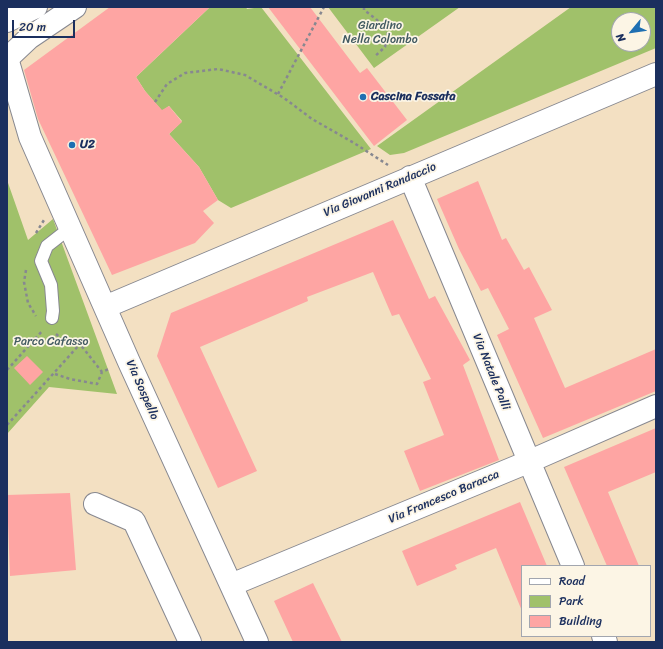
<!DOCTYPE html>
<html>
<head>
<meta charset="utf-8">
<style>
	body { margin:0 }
	#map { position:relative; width:663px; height:649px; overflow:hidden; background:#f3e0c2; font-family:Sriracha,sans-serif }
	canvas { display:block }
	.frame { position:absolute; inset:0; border:8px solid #1b2f5e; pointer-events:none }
	.legend { position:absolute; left:521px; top:565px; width:130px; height:72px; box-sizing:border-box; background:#fcf5e5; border:1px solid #a2a6af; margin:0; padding:5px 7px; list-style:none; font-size:12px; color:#1b2f5e }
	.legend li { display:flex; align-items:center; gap:8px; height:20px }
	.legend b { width:20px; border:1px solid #a2a6af }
	.north { position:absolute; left:611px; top:12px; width:40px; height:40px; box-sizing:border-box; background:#fcf5e5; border:1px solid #a2a6af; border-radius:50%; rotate:241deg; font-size:11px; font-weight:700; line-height:16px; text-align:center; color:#1b2f5e }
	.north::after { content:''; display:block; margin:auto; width:14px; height:18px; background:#1f6fb2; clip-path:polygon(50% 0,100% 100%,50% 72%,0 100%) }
	.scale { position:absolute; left:12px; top:20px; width:63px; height:18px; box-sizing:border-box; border:2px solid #1b2f5e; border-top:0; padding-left:5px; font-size:12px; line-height:14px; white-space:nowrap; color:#1b2f5e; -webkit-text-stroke:3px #fcf5e5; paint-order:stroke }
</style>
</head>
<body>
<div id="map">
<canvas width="663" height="649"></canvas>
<div class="frame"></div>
<ul class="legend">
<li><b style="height:5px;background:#fff"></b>Road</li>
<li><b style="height:11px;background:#a0c16a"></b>Park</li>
<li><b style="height:11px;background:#fea5a3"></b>Building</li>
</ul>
<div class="north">N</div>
<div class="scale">20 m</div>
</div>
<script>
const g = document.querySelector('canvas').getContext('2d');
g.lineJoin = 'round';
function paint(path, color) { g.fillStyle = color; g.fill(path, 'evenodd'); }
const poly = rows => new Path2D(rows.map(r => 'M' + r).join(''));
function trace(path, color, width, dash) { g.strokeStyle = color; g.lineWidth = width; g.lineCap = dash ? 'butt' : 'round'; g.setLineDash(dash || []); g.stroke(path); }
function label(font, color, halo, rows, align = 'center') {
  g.font = font + ' Sriracha,sans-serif'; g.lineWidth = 3.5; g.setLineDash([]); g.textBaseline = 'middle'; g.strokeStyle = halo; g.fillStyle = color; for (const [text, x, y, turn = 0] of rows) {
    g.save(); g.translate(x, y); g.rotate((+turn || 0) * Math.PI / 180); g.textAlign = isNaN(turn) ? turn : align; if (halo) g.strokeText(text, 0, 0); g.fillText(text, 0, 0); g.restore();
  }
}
paint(poly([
	[210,7,246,7,247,9,261,7,371,149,231,208,218,200,199,167,169,134,182,121,169,106,162,111,145,91,136,77],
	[328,7,460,7,374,68],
	[571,7,656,7,656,48,404,153,390,155,377,146],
	[619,20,643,20,643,44,619,44],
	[7,180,28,240,53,219,117,394,49,387,7,434]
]), '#a0c16a');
paint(poly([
	[110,7,210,7,136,77,145,91,162,110,169,106,182,122,169,134,199,167,218,200,203,211,214,223,195,243,112,275,38,119,24,70],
	[268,7,310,7,360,73,367,68,407,120,374,146],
	[478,181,502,240,506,238,524,270,529,267,552,310,534,318,565,388,656,349,656,391,543,438,497,335,509,329,488,288,481,291,459,249,437,199],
	[393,220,429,299,435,296,470,360,463,365,499,460,420,491,404,451,444,435,423,382,431,379,399,314,392,316,373,272,307,297,308,301,200,347,257,471,218,488,157,356,171,313],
	[27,356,43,372,30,385,14,368],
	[656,428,656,472,608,492,639,566,607,566,564,467],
	[70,493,76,570,10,576,7,495],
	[520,502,547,566,522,566,522,611,496,548,455,565,457,569,417,586,402,551],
	[313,583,342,642,293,642,274,601]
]), '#fea5a3');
const service = poly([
	[52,318,53,311,51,285,41,261,47,246,70,228]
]);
const minor = poly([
	[9,65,30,137,129,362,257,642],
	[410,177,573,566],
	[105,307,656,74],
	[95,504,134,521,190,642],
	[231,585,528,462,656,406],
	[603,636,606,642]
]);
const tertiary = poly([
	[7,21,36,7],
	[12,54,29,38,75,7]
]);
trace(service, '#878890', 14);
trace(minor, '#878890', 24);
trace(tertiary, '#878890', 24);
trace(poly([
	[364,7,364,10,376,19,388,32,385,47,374,57],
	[278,94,324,7],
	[155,102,167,84,185,73,218,69,245,75,284,98,312,119,354,143,388,165],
	[36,233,44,220],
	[26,270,24,282,28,303,36,316],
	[56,334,64,341,80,344,102,372,109,369],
	[7,370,43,330],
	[55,374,70,379,97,384,102,372],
	[7,425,80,344]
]), '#878890', 2.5, [3, 3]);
trace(service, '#fff', 12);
trace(minor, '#fff', 22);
trace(tertiary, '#fff', 22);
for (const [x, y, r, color] of [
	[363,97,4,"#1f6fb2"],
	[72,145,4,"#1f6fb2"]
]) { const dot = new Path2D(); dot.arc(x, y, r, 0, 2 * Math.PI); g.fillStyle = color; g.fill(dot); trace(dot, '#fcf5e5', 1.5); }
label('12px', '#435b62', '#fcf5e5', [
	["Giardino",380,26],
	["Nella Colombo",380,40],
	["Parco Cafasso",51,342]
]);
label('bold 12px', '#1b2f5e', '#fcf5e5', [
	["Cascina Fossata",371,97],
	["U2",80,145]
], 'left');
label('12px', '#1b2f5e', '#fcf5e5', [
	["Via Giovanni Randaccio",380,190,-23],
	["Via Natale Palli",491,372,68],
	["Via Sospello",142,390,66],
	["Via Francesco Baracca",444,497,-23]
]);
</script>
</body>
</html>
